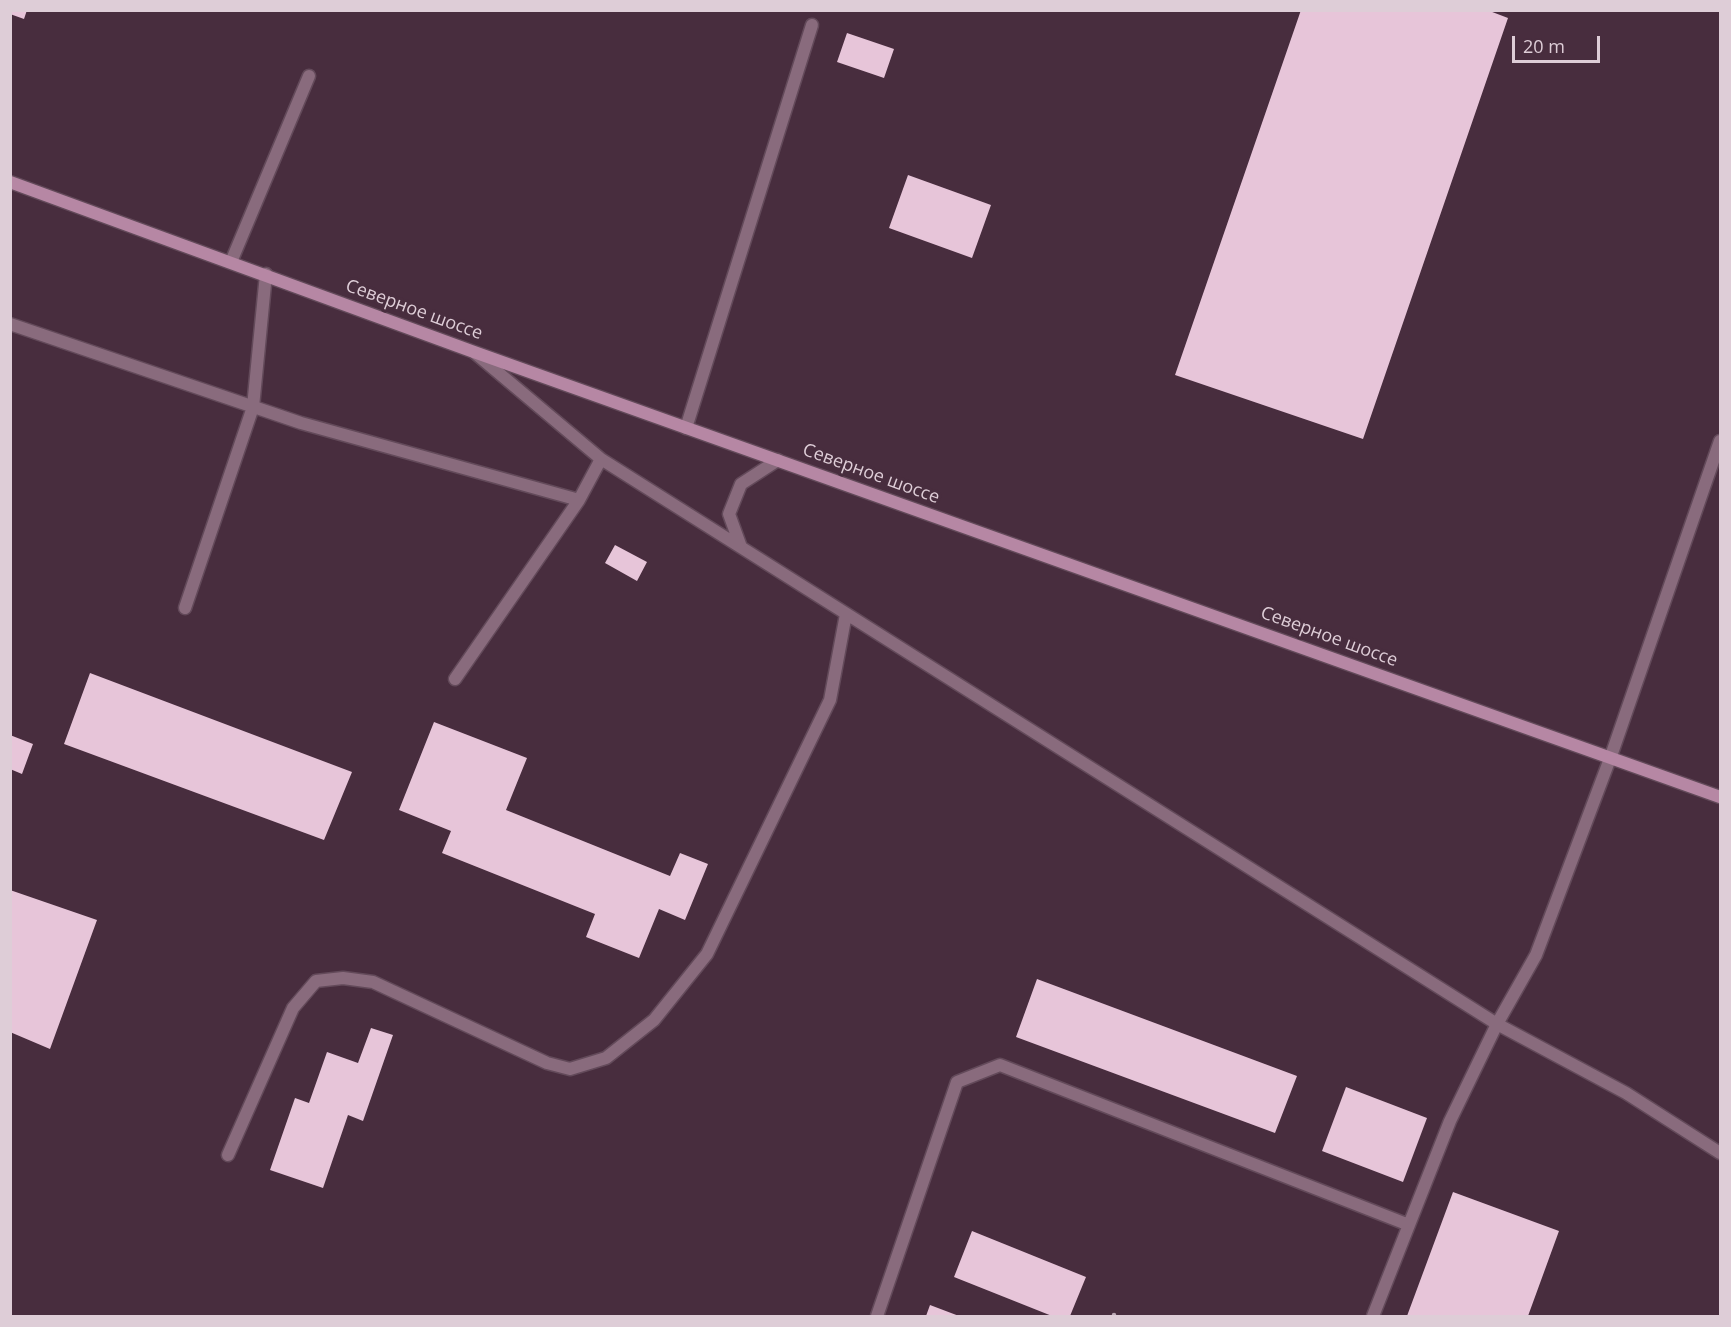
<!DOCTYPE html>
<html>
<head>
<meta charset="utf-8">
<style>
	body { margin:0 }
	#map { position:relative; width:1731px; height:1327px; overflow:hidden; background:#482d3e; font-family:"Open Sans",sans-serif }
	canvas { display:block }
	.frame { position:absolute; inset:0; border:12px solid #decdd7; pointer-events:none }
	.scale { position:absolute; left:1512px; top:36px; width:88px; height:27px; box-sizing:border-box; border:3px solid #decdd7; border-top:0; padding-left:8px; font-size:18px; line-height:21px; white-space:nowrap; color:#decdd7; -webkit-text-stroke:4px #482d3e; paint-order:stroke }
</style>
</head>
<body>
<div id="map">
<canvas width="1731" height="1327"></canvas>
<div class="frame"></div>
<div class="scale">20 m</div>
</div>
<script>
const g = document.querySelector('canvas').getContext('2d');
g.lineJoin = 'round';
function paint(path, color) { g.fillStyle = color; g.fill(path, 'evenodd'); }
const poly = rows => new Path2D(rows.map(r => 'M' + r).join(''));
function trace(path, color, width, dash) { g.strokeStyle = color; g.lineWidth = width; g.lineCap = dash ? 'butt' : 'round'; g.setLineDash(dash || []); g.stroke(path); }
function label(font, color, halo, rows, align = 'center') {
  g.font = font + ' "Open Sans",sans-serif'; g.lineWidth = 6; g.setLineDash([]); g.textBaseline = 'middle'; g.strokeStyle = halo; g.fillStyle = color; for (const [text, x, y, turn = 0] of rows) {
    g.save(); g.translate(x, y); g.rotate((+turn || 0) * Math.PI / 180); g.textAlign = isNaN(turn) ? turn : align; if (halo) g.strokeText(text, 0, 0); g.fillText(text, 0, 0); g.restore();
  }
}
paint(poly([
	[10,10,27,10,24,19,10,14],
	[1301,10,1487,10,1508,18,1363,439,1175,375],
	[847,33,894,49,884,78,837,62],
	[908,175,991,205,972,258,889,228],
	[615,545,647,562,637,581,605,563],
	[90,673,352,772,324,840,64,744],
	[434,722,527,758,506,810,670,876,680,853,708,864,685,920,659,909,639,958,586,937,595,914,442,853,451,831,399,810],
	[10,735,33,744,22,774,10,769],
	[10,890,97,920,50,1049,10,1032],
	[1037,979,1297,1076,1275,1133,1016,1037],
	[371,1028,393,1035,363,1121,348,1115,323,1188,270,1170,295,1098,309,1103,327,1052,358,1063],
	[1346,1087,1427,1118,1403,1182,1322,1151],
	[1453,1192,1559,1231,1528,1316,1407,1316],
	[972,1231,1086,1277,1070,1316,1052,1316,954,1277],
	[930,1305,959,1316,926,1316]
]), '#e7c5d9');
const service = poly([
	[231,262,309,76],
	[10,324,301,423,579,500],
	[475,353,601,459,1497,1024,1626,1093,1720,1153],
	[686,428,812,25],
	[741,547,729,514,741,484,778,460],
	[185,608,253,407,266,274],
	[455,679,579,500,601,459],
	[228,1155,293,1008,316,981,343,978,373,982,547,1063,570,1069,606,1058,654,1020,707,954,830,700,846,614],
	[877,1316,957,1082,1000,1065,1409,1225],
	[1373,1316,1450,1121,1497,1024,1536,955,1611,756,1720,441]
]);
const secondary = poly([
	[10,182,474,352,1720,797]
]);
trace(service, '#634a5a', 15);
trace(secondary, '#634a5a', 15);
trace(service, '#896b7d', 12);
trace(secondary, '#b687a4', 12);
trace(poly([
	[1114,1316,1114,1315]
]), '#bba7b3', 4.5);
label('18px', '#decdd7', '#482d3e', [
	["Северное шоссе",414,310,20],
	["Северное шоссе",871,474,20],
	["Северное шоссе",1329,637,20]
]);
</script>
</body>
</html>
